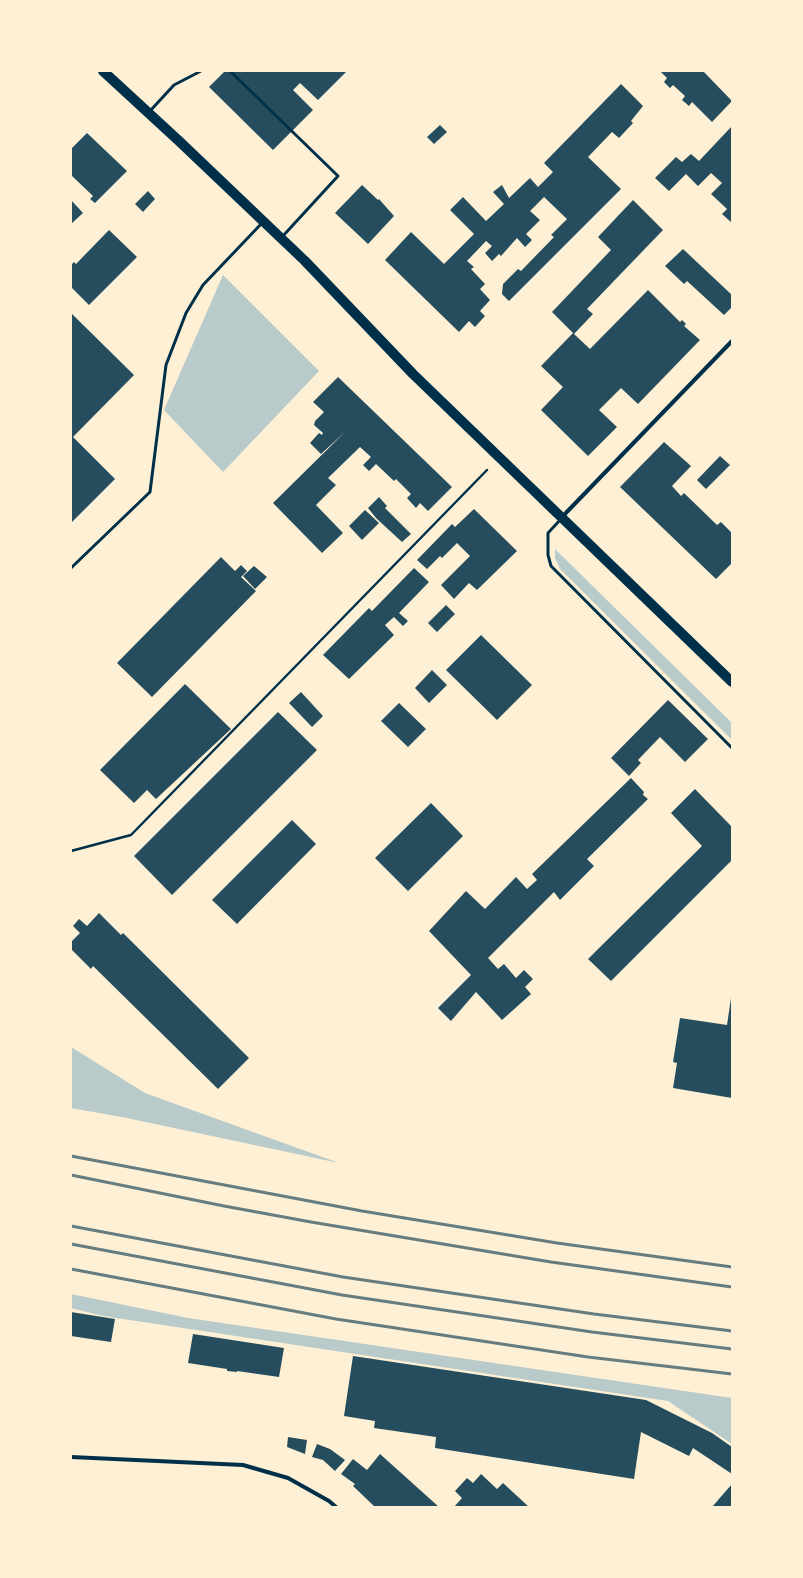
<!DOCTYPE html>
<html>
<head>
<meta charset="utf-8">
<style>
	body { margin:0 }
	#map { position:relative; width:803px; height:1578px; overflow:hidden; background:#fdf0d5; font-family:"Roboto Condensed",sans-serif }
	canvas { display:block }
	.frame { position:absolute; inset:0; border:72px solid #fdf0d5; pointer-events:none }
</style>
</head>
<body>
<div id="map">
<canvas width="803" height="1578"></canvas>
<div class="frame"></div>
</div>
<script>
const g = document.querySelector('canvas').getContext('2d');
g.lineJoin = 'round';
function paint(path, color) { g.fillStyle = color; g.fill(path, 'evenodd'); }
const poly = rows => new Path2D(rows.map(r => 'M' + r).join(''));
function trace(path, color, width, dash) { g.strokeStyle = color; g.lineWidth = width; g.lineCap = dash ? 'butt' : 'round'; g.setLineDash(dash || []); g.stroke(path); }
paint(poly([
	[223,275,319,371,223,472,164,410],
	[555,549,732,723,732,740,560,569,555,558],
	[71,1047,145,1093,339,1163,127,1118,71,1108],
	[71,1294,188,1318,732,1398,732,1444,668,1401,103,1316,71,1308]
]), '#b9caca');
paint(poly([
	[225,71,347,71,318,100,300,83,293,90,313,110,273,150,209,87],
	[660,71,703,71,732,101,712,122,692,102,689,106,682,100,685,96,673,85,670,88,664,82,667,78],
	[621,84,643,106,631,121,633,123,619,138,612,132,588,157,621,189,509,301,502,294,503,284,518,269,521,271,554,237,551,235,567,219,544,197,530,211,540,220,526,234,532,240,525,247,517,238,501,256,499,254,492,261,485,253,492,246,486,241,467,261,474,267,471,269,485,284,480,289,490,300,480,311,485,316,475,327,469,321,459,332,385,260,411,232,444,264,474,234,450,210,463,197,486,221,504,204,493,192,502,185,509,198,530,178,538,187,553,172,544,163],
	[440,125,447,132,434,144,427,137],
	[732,126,732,223,722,214,727,209,711,194,722,183,711,173,698,186,686,174,669,191,655,178,676,157,682,162,691,154,699,161],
	[87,133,127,171,95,203,90,199,93,196,71,175,71,149],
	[362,185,378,200,379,199,394,216,368,244,335,213],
	[148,191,155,199,143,212,135,204],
	[71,200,83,213,71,224],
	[633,200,663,230,587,309,593,314,574,334,590,349,648,290,680,322,682,320,686,324,684,326,700,340,638,404,621,388,599,410,617,427,588,456,541,410,563,387,541,366,573,333,552,312,611,250,598,237],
	[109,230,137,257,89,305,71,287,71,265,74,262,76,264],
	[683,249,732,295,732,307,724,315,687,281,684,284,665,266],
	[71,313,134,375,73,437,115,479,71,523],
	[338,377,452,487,428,511,420,503,416,508,407,498,411,494,396,479,394,481,376,464,369,471,363,465,371,457,360,447,328,478,336,485,316,505,343,533,322,553,273,503,346,431,321,454,310,443,319,433,322,435,323,433,314,425,315,421,324,412,313,402],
	[664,442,691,466,672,486,681,496,684,493,717,525,721,522,732,533,732,563,716,579,620,487],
	[720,456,730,465,706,489,697,480],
	[379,497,387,506,385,508,411,534,402,542,376,518,368,508],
	[474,509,517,551,477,590,469,583,454,599,441,585,470,556,457,543,442,558,440,556,427,569,417,560,452,524,455,527],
	[365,510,379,523,362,540,349,526],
	[221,557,235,571,241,565,247,571,241,577,256,591,152,697,117,663],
	[254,566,267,577,255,589,243,576],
	[414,568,429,582,399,613,408,621,403,626,394,617,385,625,394,635,349,679,323,655,369,608,372,611],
	[446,605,455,614,437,632,428,623],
	[481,635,532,685,497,720,446,670],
	[432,670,447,685,429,703,415,688],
	[185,684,231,729,156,799,147,790,134,803,100,770],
	[301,692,323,716,312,727,289,703],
	[668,700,708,739,685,762,660,737,638,760,641,763,629,776,611,758],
	[399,703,426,729,408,747,381,721],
	[278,712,317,750,172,895,134,856],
	[631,778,644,792,643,795,648,799,587,859,594,866,560,900,554,892,488,958,498,969,504,964,516,978,524,970,533,979,525,987,531,994,502,1020,476,992,451,1021,438,1008,471,975,429,931,466,891,485,909,516,877,527,889,537,880,532,874],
	[695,789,732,827,732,860,611,981,588,959,702,846,671,813],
	[431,803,463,836,408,891,375,858],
	[292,820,316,844,237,924,212,900],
	[99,913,121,935,123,933,249,1058,218,1089,93,966,91,969,71,949,71,942,80,933,73,926,79,919,87,926],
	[731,998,732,1098,673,1088,677,1063,673,1062,680,1018,727,1025],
	[71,1312,115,1319,111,1342,71,1336],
	[193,1334,284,1348,279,1377,237,1371,237,1372,227,1371,227,1369,188,1363],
	[353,1356,646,1400,712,1433,732,1447,732,1474,693,1448,689,1456,641,1432,634,1479,435,1448,436,1437,374,1428,375,1421,344,1416],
	[288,1437,307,1440,305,1454,287,1447],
	[317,1444,330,1449,345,1460,335,1471,323,1460,312,1457],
	[380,1454,439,1507,375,1507,353,1486,355,1484,341,1474,353,1459,367,1470],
	[481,1474,497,1489,503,1483,529,1507,454,1507,462,1498,455,1491,467,1478,473,1483],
	[732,1484,732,1507,712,1507]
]), '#264d5e');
trace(poly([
	[71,851,131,835,487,470]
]), '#003049', 2.5);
trace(poly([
	[230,71,338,176,282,237],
	[150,111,174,85,201,71],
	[561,519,548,533,548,555,551,566,732,748],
	[71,568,150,492,166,365,186,313,203,285,262,223]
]), '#003049', 3);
trace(poly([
	[562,517,732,341],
	[71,1457,243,1465,288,1478,329,1501,336,1507]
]), '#003049', 4);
trace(poly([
	[103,71,179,141,305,261,413,374,732,682]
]), '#003049', 10);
trace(poly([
	[71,1156,362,1211,557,1243,732,1267],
	[71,1175,224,1206,311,1222,551,1262,732,1287],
	[71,1226,343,1277,594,1314,732,1331],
	[71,1244,342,1295,592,1332,732,1349],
	[71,1269,336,1319,588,1357,732,1374]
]), '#657d81', 3);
</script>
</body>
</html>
